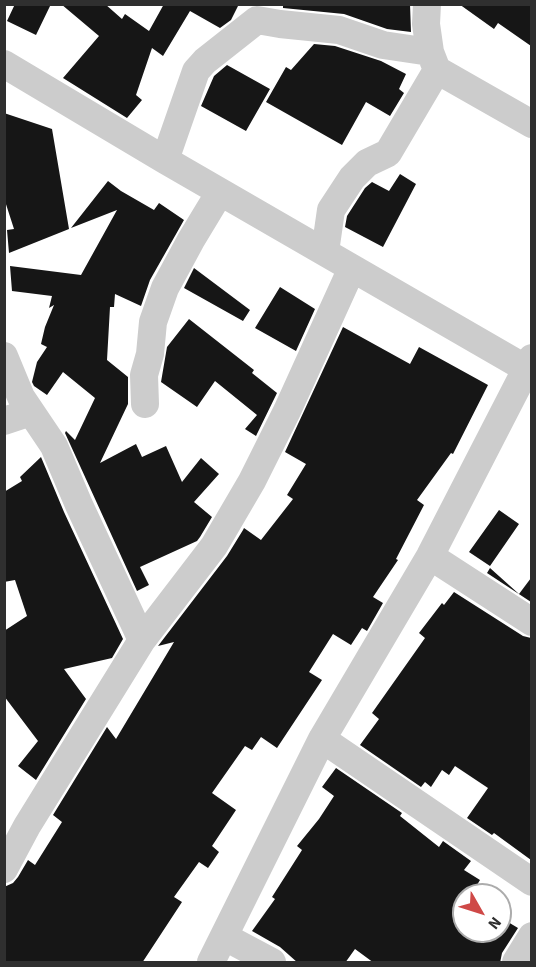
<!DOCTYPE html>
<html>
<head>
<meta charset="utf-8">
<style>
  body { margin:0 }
  #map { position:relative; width:536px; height:967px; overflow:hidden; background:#fff; font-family:"Source Sans 3",sans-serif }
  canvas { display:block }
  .frame { position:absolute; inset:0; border:6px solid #2f2f2f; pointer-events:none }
  .north { position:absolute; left:452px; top:883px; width:60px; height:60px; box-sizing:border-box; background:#fff; border:2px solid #acacac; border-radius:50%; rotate:129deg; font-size:16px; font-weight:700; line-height:24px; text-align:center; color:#2f2f2f }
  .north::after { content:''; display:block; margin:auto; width:21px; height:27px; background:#cf4947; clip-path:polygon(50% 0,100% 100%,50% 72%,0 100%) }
</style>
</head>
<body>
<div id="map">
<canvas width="536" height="967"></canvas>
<div class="frame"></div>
<div class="north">N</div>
</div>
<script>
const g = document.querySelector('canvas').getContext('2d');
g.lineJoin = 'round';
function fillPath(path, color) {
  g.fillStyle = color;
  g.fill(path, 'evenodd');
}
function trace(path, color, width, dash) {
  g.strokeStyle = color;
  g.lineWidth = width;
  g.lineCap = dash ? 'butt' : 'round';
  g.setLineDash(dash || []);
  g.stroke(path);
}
fillPath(new Path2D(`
  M 15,4 L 51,4 L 36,35 L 7,21 Z
  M 61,4 L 105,4 L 122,19 L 125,14 L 149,31 L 164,4 L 239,4 L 231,20 L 220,28 L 190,11 L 163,56 L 152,48 L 136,95 L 142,100 L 127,118 L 63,78 L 99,36 Z
  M 283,4 L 410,4 L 411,32 L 387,29 L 344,14 L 283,8 Z
  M 459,4 L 531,4 L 531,46 L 498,23 L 494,29 Z
  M 314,44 L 335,46 L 381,61 L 406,74 L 399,89 L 404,93 L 390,116 L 366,102 L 342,145 L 266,102 L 286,67 L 291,70 Z
  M 227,65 L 270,89 L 246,131 L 201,106 L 214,76 Z
  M 4,113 L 52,129 L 69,229 L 9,253 L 7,230 L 14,229 L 4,198 Z
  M 400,174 L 416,184 L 383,247 L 345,227 L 347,216 L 365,188 L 372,182 L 389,191 Z
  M 108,181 L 121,191 L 154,210 L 159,203 L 184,220 L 150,280 L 141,306 L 115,294 L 114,307 L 110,307 L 107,360 L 128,377 L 128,404 L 100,463 L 136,444 L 142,457 L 166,446 L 182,482 L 201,458 L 219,474 L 194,502 L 212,517 L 200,537 L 197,541 L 140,567 L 149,585 L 137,591 L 65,433 L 66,431 L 75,440 L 95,398 L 63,372 L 47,395 L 34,386 L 32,382 L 37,362 L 47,347 L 41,344 L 45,327 L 54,305 L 49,308 L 52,296 L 12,291 L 10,266 L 81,275 L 117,210 L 71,228 Z
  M 194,268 L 250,310 L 243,321 L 184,288 Z
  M 280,287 L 315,309 L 296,351 L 255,328 Z
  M 189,319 L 254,370 L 252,373 L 277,393 L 256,436 L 245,429 L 257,415 L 215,381 L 197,407 L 161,382 L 167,347 Z
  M 343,327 L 410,364 L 419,347 L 488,385 L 453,454 L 451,453 L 417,500 L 424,505 L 396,559 L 398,560 L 373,597 L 383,603 L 367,631 L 362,628 L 351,645 L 333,634 L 309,672 L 322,680 L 277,748 L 261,737 L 252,750 L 245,746 L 212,793 L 236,810 L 212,846 L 219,852 L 208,868 L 199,862 L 174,897 L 182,902 L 142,963 L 4,963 L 4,887 L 13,883 L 18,877 L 28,860 L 35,865 L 62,822 L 53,815 L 107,727 L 116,739 L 174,642 L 158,646 L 227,556 L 243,530 L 244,528 L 261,540 L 293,499 L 287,495 L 306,464 L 285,452 Z
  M 41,457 L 64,512 L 123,639 L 112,658 L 64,669 L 86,699 L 36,780 L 18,766 L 38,741 L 4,696 L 4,631 L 27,616 L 15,580 L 4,582 L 4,492 L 22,481 L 20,477 Z
  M 499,510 L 519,524 L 490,566 L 469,552 Z
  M 490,568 L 519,594 L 531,578 L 531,602 L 487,573 Z
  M 454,592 L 523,636 L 531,638 L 531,860 L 494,833 L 492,835 L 467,818 L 488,788 L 455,766 L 449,775 L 442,770 L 431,787 L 425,782 L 421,787 L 360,745 L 379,719 L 372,713 L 425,638 L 419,633 L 442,603 L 444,605 Z
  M 336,768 L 402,813 L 400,816 L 439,847 L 443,841 L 471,861 L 464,870 L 480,880 L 471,895 L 464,895 L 464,931 L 502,931 L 508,922 L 518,928 L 502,953 L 500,963 L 374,963 L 355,949 L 345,963 L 298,963 L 280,947 L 252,931 L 275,899 L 272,897 L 302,850 L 297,846 L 319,819 L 334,796 L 322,787 Z`), '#161616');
trace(new Path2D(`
  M 427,4 L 426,24 L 430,52
  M 4,64 L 165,160 L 532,372
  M 165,160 L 196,71 L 205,61 L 257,20 L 280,24 L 339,30 L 383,45 L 430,52 L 437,70 L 532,124
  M 325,252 L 331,210 L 352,178 L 367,163 L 388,153 L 437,70
  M 4,356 L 21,397 L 54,446 L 79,505 L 142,640
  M 145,404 L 144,375 L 150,354 L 153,322 L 165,288 L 191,240 L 220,192
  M 4,421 L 31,412
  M 430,556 L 532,622
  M 322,739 L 532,882
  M 4,869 L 27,826 L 142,640 L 214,546 L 252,481 L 287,411 L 352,268
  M 225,937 L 272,962
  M 211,962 L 322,739 L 430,556 L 532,358
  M 516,962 L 532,936`), '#ccc', 28);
</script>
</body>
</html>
